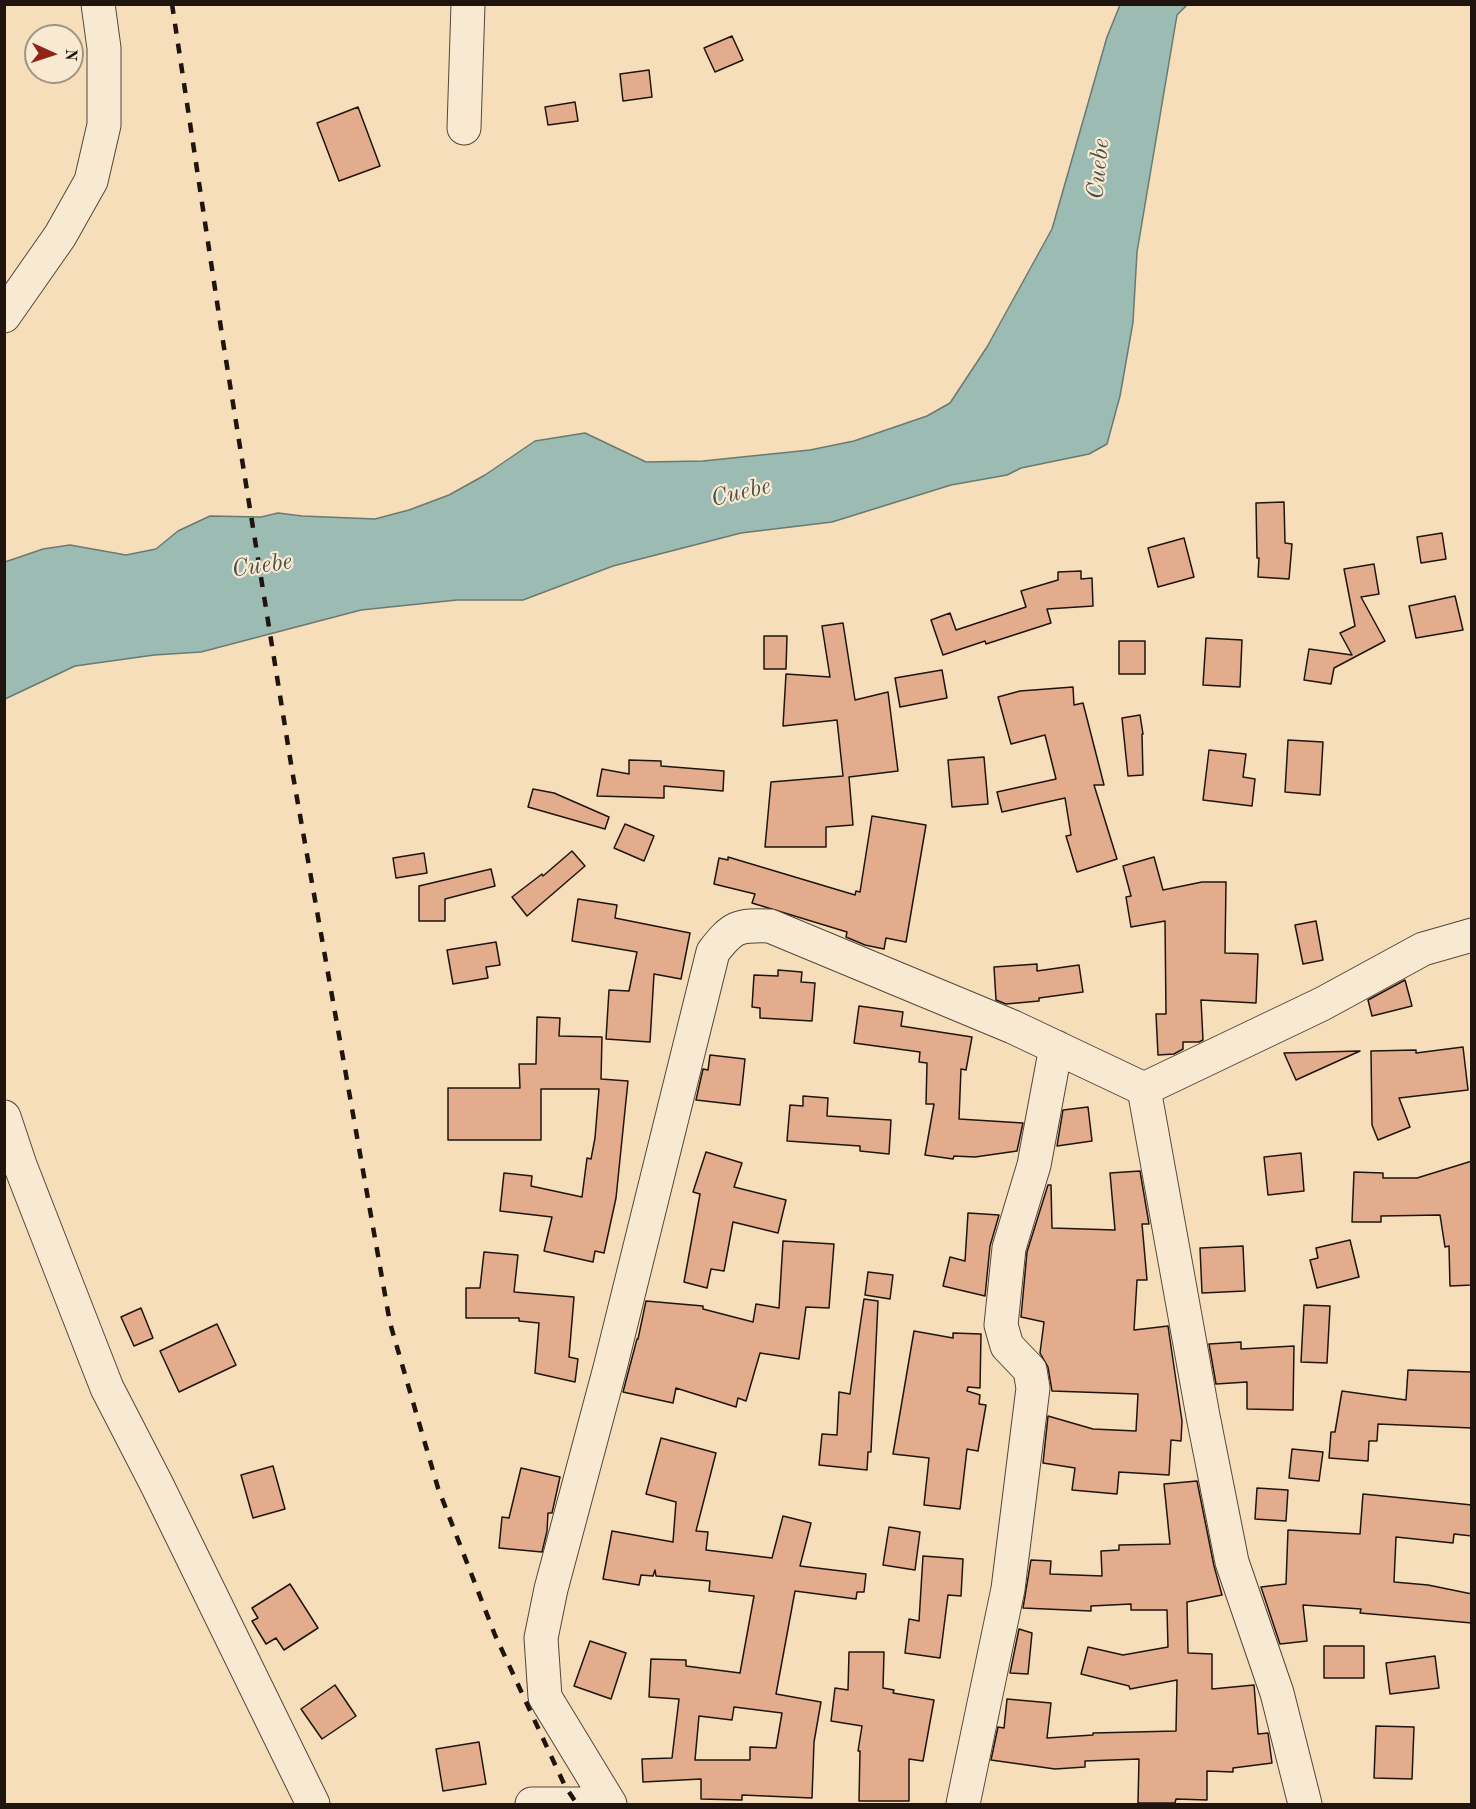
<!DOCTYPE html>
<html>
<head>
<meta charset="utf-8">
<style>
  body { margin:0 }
  #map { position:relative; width:1476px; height:1809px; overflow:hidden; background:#f5deb9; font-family:"Old Standard TT",serif }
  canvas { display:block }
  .frame { position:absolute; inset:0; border:6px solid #1f140e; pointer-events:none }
  .north { position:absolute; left:24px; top:24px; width:60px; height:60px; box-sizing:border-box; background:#f8ead2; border:2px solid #a19484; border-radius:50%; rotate:93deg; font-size:16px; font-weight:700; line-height:24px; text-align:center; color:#1f140e }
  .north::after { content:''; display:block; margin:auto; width:21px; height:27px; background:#8f2418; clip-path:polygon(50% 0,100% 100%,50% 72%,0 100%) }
</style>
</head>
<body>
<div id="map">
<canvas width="1476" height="1809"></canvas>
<div class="frame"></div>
<div class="north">N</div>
</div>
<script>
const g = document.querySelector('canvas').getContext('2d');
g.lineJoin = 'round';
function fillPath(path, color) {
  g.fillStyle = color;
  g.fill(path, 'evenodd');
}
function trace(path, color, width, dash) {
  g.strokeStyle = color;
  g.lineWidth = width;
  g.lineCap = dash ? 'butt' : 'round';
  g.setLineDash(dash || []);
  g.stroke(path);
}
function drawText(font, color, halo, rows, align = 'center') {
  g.font = font + ' "Old Standard TT",serif';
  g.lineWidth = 4.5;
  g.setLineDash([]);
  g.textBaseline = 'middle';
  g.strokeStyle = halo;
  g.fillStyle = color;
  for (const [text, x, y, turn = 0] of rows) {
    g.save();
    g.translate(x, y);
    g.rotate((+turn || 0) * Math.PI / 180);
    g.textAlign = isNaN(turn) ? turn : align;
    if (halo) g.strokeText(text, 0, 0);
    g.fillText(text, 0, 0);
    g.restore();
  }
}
const water = new Path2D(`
  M 1120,5 L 1187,5 L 1177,15 L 1137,252 L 1133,322 L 1120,396 L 1107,444 L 1089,454 L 1021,468 L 1007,475 L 951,485 L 832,522 L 741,533 L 613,566 L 523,600 L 457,600 L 361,610 L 201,652 L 154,655 L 75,666 L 5,699 L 5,562 L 43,549 L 70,545 L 126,555 L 156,549 L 178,531 L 210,516 L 261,517 L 278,513 L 302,516 L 375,519 L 409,510 L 449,495 L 485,475 L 535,441 L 585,433 L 646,462 L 703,461 L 810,450 L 854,441 L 927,416 L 950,403 L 987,347 L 1052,229 L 1107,37 Z`);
fillPath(water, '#9cbcb3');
trace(water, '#6a7971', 1.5);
const building = new Path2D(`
  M 732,36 L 743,60 L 715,72 L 704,48 Z
  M 649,70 L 652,97 L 623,101 L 620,74 Z
  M 575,102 L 578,121 L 548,125 L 545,107 Z
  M 358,107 L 380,166 L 339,181 L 317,123 Z
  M 1284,502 L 1285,543 L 1292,544 L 1289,579 L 1258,577 L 1259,558 L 1257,558 L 1256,503 Z
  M 1442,533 L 1446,559 L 1421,563 L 1417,537 Z
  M 1184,538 L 1194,577 L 1158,587 L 1148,548 Z
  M 1374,564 L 1379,594 L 1361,597 L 1385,641 L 1334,668 L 1331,684 L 1304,680 L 1309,649 L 1352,655 L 1340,633 L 1355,626 L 1344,569 Z
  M 1081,571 L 1081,579 L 1092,578 L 1093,606 L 1047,609 L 1051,623 L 986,644 L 985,641 L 943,655 L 931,620 L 950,613 L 956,630 L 1026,607 L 1021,591 L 1058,580 L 1058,572 Z
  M 1455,596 L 1463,630 L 1416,638 L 1409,606 Z
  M 843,623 L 855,700 L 888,692 L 898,771 L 849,777 L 853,825 L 826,827 L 826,847 L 765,847 L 771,782 L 843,776 L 837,720 L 783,726 L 786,674 L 830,677 L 822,626 Z
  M 764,636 L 787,636 L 786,669 L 764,669 Z
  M 1206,638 L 1242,640 L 1240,687 L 1203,685 Z
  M 1119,641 L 1145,641 L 1145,674 L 1119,674 Z
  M 942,670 L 947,698 L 900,707 L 895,678 Z
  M 1073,687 L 1074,705 L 1083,703 L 1104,785 L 1094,785 L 1117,859 L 1077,872 L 1066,836 L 1071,835 L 1065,798 L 1002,812 L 997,792 L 1056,779 L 1045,735 L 1011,744 L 998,697 L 1020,691 Z
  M 1140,715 L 1143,734 L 1142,734 L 1143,775 L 1128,776 L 1122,718 Z
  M 1288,740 L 1323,742 L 1320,795 L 1285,792 Z
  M 1209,750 L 1246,754 L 1243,777 L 1255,779 L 1252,806 L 1203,800 Z
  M 984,757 L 988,804 L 952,807 L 948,760 Z
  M 629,760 L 661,761 L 661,766 L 724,771 L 723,791 L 664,786 L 664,798 L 597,796 L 602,769 L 629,774 Z
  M 533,789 L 554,793 L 609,817 L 605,829 L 528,807 Z
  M 872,816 L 926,825 L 906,942 L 886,938 L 884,949 L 865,945 L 846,937 L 847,932 L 752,903 L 755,894 L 714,884 L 719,858 L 728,860 L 728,857 L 855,895 L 856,891 L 860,892 Z
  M 625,824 L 654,836 L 644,861 L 614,848 Z
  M 572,851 L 585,866 L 527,916 L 512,897 L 542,874 L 543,876 Z
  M 424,853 L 427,873 L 396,878 L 393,858 Z
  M 1154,857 L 1163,890 L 1202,882 L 1226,882 L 1225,953 L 1258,954 L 1256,1003 L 1201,1000 L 1203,1040 L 1199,1042 L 1183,1042 L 1183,1049 L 1174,1054 L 1158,1055 L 1156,1014 L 1166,1014 L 1165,921 L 1131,927 L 1126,897 L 1131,896 L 1123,866 Z
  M 491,869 L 495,886 L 445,899 L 445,921 L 419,921 L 419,886 Z
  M 578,899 L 617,905 L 615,918 L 690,933 L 681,979 L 654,974 L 650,1042 L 606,1039 L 609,990 L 629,991 L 637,952 L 572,941 Z
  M 1316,921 L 1323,960 L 1303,964 L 1295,925 Z
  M 496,942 L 500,965 L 486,967 L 488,978 L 453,984 L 447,950 Z
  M 1037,964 L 1037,971 L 1079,965 L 1083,992 L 1039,998 L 1039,1001 L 1006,1004 L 996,1000 L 994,967 Z
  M 778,970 L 802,972 L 801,982 L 815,983 L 812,1021 L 760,1018 L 760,1008 L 752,1007 L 754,975 L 778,976 Z
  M 1405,980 L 1412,1006 L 1372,1016 L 1368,1000 Z
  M 859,1006 L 903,1012 L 901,1026 L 972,1037 L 966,1070 L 961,1069 L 959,1119 L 1023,1123 L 1017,1151 L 975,1157 L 954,1156 L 953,1159 L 925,1155 L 934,1104 L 926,1104 L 927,1063 L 919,1062 L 920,1052 L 854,1043 Z
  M 537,1017 L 560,1018 L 559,1036 L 602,1037 L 601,1079 L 628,1081 L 616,1198 L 604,1253 L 595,1251 L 593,1262 L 544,1251 L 552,1217 L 500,1211 L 504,1173 L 532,1176 L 531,1186 L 582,1197 L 587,1158 L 591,1159 L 595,1138 L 599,1089 L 541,1089 L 541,1140 L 448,1140 L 448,1088 L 520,1088 L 519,1064 L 536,1064 Z
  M 1463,1047 L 1468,1090 L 1399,1098 L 1410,1127 L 1378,1140 L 1372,1125 L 1371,1051 L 1416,1050 L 1416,1053 Z
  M 1360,1051 L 1296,1080 L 1284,1053 Z
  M 710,1055 L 745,1059 L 740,1105 L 696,1100 L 703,1069 L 708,1070 Z
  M 803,1096 L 828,1098 L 827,1116 L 891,1120 L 889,1154 L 860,1151 L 860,1146 L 787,1141 L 790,1105 L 803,1106 Z
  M 1088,1107 L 1092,1141 L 1057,1146 L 1063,1110 Z
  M 706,1152 L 742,1163 L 734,1187 L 786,1200 L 778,1233 L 733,1222 L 724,1271 L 711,1269 L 707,1288 L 684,1282 L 700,1194 L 693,1192 Z
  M 1301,1153 L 1304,1191 L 1268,1195 L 1264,1157 Z
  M 1472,1161 L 1472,1285 L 1450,1286 L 1449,1246 L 1445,1247 L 1440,1215 L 1381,1216 L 1381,1222 L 1352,1222 L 1354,1172 L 1383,1173 L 1383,1178 L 1417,1178 Z
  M 1140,1171 L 1149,1224 L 1142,1224 L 1147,1280 L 1137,1280 L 1134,1330 L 1168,1326 L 1182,1421 L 1181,1441 L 1171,1440 L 1169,1475 L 1119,1472 L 1117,1494 L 1072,1490 L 1075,1468 L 1043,1463 L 1048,1416 L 1093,1429 L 1136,1431 L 1138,1394 L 1052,1391 L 1048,1367 L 1040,1353 L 1044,1322 L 1021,1317 L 1027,1252 L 1048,1185 L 1051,1185 L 1052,1228 L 1115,1230 L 1110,1173 Z
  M 968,1213 L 999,1215 L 990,1246 L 985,1296 L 943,1286 L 950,1257 L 965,1261 Z
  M 1350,1240 L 1359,1277 L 1317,1288 L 1310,1260 L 1318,1258 L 1316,1248 Z
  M 783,1241 L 834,1244 L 829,1308 L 806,1307 L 799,1359 L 760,1353 L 746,1401 L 738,1398 L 736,1407 L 676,1388 L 673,1403 L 623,1392 L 637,1339 L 638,1339 L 646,1301 L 703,1306 L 703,1309 L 753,1322 L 756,1304 L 779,1308 Z
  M 1243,1246 L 1245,1291 L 1202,1293 L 1200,1248 Z
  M 484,1252 L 518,1255 L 514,1292 L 574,1297 L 569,1357 L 578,1359 L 575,1382 L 535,1373 L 539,1323 L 519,1321 L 519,1318 L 466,1318 L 466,1288 L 480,1288 Z
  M 868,1272 L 893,1275 L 890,1299 L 865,1295 Z
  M 864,1299 L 878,1301 L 871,1452 L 868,1452 L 867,1470 L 819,1465 L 822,1434 L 837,1435 L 839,1392 L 850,1394 Z
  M 1304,1305 L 1330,1306 L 1327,1363 L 1301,1362 Z
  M 141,1308 L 153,1338 L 134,1346 L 121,1317 Z
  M 217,1324 L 236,1365 L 179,1392 L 160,1351 Z
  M 914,1331 L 953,1338 L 953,1333 L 981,1334 L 980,1388 L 968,1387 L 967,1391 L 980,1395 L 979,1404 L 986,1405 L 978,1451 L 967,1449 L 960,1509 L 924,1505 L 929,1458 L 893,1454 Z
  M 1241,1342 L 1241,1349 L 1294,1346 L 1293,1410 L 1247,1409 L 1247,1382 L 1216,1384 L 1209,1344 Z
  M 1408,1370 L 1472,1372 L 1472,1428 L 1378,1424 L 1377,1441 L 1369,1441 L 1368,1461 L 1329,1458 L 1331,1432 L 1335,1432 L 1342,1391 L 1406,1400 Z
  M 661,1438 L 716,1453 L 696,1531 L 708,1532 L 706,1550 L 772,1558 L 783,1516 L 811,1523 L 800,1566 L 866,1574 L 864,1592 L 857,1592 L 856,1599 L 795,1591 L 776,1694 L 821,1702 L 814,1742 L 812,1798 L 742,1795 L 742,1800 L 701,1799 L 701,1779 L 643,1782 L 642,1759 L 672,1758 L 679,1699 L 649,1697 L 651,1659 L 686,1660 L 686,1666 L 740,1673 L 754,1596 L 709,1591 L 710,1581 L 656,1576 L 655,1570 L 653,1576 L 641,1575 L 639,1585 L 603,1579 L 612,1531 L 673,1542 L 676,1502 L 646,1494 ZM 734,1707 L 782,1713 L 776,1748 L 750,1747 L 750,1760 L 695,1760 L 699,1716 L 732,1720 Z
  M 1292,1449 L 1323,1452 L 1319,1481 L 1289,1478 Z
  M 273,1466 L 285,1509 L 253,1518 L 241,1475 Z
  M 521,1468 L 560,1477 L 552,1513 L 548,1513 L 547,1531 L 542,1552 L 499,1548 L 502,1517 L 509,1518 Z
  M 1197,1481 L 1214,1566 L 1222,1595 L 1187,1602 L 1188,1653 L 1212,1654 L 1212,1689 L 1254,1685 L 1258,1734 L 1268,1733 L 1272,1763 L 1233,1768 L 1233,1772 L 1207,1771 L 1207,1800 L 1176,1799 L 1175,1803 L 1138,1803 L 1139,1759 L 1085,1761 L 1085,1767 L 1055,1769 L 991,1760 L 998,1727 L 1004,1728 L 1007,1699 L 1051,1703 L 1047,1738 L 1093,1735 L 1093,1733 L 1176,1731 L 1177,1680 L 1130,1689 L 1129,1686 L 1081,1674 L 1088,1647 L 1123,1655 L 1168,1647 L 1167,1610 L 1131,1610 L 1131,1604 L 1091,1606 L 1091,1611 L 1023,1608 L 1031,1560 L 1051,1561 L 1050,1574 L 1102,1576 L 1101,1551 L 1119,1550 L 1119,1545 L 1170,1544 L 1164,1484 Z
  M 1257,1488 L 1288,1490 L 1286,1521 L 1255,1519 Z
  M 1363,1494 L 1472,1505 L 1472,1536 L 1454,1534 L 1453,1543 L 1396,1537 L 1394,1582 L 1428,1585 L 1472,1594 L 1472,1623 L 1360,1613 L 1361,1609 L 1303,1605 L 1307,1641 L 1280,1644 L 1261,1587 L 1286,1584 L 1288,1530 L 1360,1534 Z
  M 889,1527 L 920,1532 L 915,1570 L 883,1565 Z
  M 923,1556 L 963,1559 L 961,1596 L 948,1595 L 940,1658 L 905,1653 L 909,1619 L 919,1621 Z
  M 290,1584 L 318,1628 L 284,1650 L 276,1638 L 266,1644 L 252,1621 L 258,1618 L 252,1608 Z
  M 1019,1629 L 1032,1633 L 1028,1674 L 1010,1673 Z
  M 590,1641 L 626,1653 L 611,1699 L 574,1686 Z
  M 1324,1646 L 1364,1646 L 1364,1678 L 1324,1678 Z
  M 849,1652 L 884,1652 L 883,1688 L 894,1690 L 893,1693 L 934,1700 L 923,1761 L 909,1759 L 909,1801 L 859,1801 L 860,1751 L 858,1751 L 862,1726 L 831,1721 L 835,1688 L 848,1690 Z
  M 1435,1656 L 1439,1688 L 1390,1694 L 1386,1663 Z
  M 335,1685 L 356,1716 L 322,1739 L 301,1709 Z
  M 1376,1726 L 1414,1727 L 1412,1779 L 1374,1778 Z
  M 479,1742 L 486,1784 L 443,1791 L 436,1749 Z`);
fillPath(building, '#e3ad8d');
trace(building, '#1f140e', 1.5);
const minor = new Path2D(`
  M 464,128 L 468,4
  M 4,316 L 60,236 L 91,181 L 104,125 L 104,48 L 98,4
  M 1144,1089 L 1322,1004 L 1423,949 L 1472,935
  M 4,1117 L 20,1165 L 107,1388 L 157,1485 L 313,1804
  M 532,1804 L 600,1804
  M 610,1804 L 545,1697 L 541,1638 L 551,1589 L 610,1368 L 713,952 C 733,926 738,925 770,926 L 1013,1027 L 1144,1089 L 1203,1416 L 1232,1562 L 1277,1693 L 1305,1804
  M 963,1804 L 1008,1589 L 1033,1388 L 1030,1370 L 1007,1346 L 1001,1325 L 1009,1248 L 1034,1165 L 1056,1047`);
trace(minor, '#544639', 35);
trace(minor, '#f8ead2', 33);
trace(new Path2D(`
  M 172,4 L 222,335 L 292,770 L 390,1323 L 438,1488 L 495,1635 L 565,1786 L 577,1804`), '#1f140e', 4.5, [10, 10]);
drawText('italic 24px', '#4b4f48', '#f8ead2', [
  ["Cuebe",1099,169,-84],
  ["Cuebe",741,493,-13],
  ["Cuebe",262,566,-8]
]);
</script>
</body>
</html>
